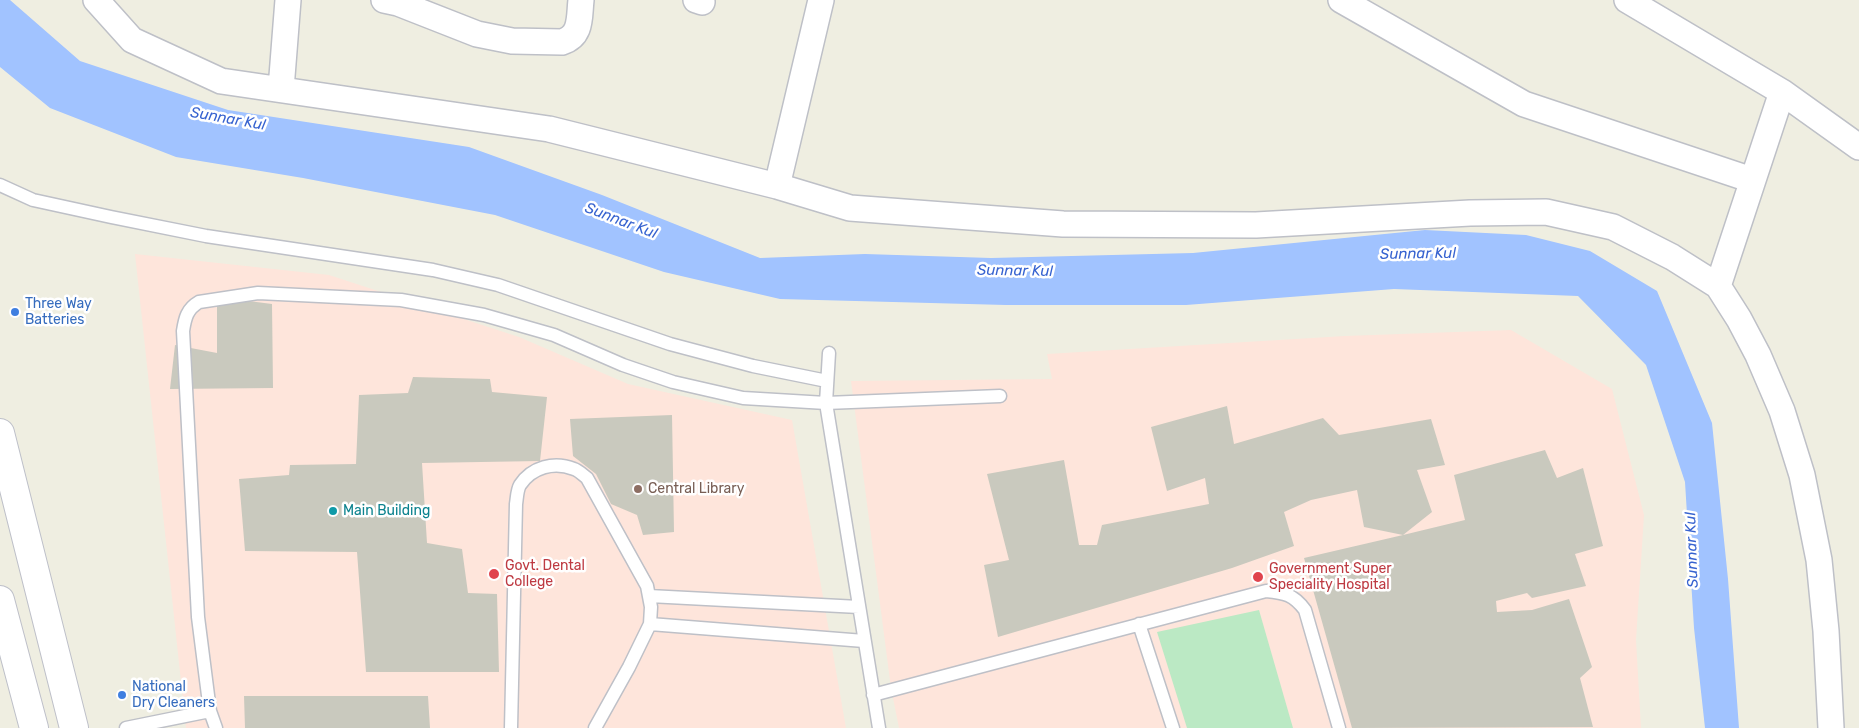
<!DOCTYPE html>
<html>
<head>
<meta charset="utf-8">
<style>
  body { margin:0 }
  canvas { display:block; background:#efeee1 }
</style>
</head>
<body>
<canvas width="1859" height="728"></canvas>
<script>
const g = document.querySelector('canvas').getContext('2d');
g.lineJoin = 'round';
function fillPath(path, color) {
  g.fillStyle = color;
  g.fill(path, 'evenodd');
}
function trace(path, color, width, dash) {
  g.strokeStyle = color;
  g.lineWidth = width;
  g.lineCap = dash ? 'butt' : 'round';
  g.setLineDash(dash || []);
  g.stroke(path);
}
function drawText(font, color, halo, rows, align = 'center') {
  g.font = font + ' Rubik,sans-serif';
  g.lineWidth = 5;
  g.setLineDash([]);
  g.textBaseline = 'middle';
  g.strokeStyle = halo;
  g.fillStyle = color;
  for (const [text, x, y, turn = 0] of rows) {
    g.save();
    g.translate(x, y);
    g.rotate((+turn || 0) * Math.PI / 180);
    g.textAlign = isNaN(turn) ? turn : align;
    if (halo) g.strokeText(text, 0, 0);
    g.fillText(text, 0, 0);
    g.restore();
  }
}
fillPath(new Path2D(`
  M 135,254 L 329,275 L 519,337 L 628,384 L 792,420 L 846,728 L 186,728 Z
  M 1511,330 L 1612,389 L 1644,515 L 1636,640 L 1641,728 L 899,728 L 891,688 L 851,381 L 1052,379 L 1047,354 L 1345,336 Z`), '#fee5db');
fillPath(new Path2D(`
  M 1259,610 L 1293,728 L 1187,728 L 1157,632 Z`), '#bbe9c4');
fillPath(new Path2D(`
  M 0,0 L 10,0 L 80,61 L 228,110 L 469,147 L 602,195 L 760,258 L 865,254 L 991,258 L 1193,253 L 1425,230 L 1526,235 L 1590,251 L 1657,291 L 1712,423 L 1728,579 L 1739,728 L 1705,728 L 1694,628 L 1685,482 L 1646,365 L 1578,296 L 1394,289 L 1186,305 L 1006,305 L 780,299 L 664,272 L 495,215 L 303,178 L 176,157 L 50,108 L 0,67 Z`), '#a1c3ff');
fillPath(new Path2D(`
  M 217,297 L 272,304 L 273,388 L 170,389 L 175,345 L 217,353 Z
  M 413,377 L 490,379 L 492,392 L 547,397 L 540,461 L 422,463 L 427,543 L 462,549 L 468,593 L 497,594 L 499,672 L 366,672 L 357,552 L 245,551 L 239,479 L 289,475 L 290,465 L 356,464 L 359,395 L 408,393 Z
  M 1227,406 L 1234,444 L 1323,418 L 1339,435 L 1431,419 L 1445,465 L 1417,470 L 1432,512 L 1403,535 L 1465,520 L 1454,475 L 1545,450 L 1557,478 L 1583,468 L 1603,546 L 1575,554 L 1586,586 L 1532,598 L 1527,593 L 1496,601 L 1497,612 L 1532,610 L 1569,599 L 1592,667 L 1580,678 L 1593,727 L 1352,728 L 1304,558 L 1403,535 L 1364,527 L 1357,490 L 1311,500 L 1284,512 L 1294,546 L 1232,568 L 998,637 L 984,565 L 1009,560 L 987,474 L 1064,460 L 1079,545 L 1097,545 L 1102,525 L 1209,504 L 1205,478 L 1167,491 L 1151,427 Z
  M 672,415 L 674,532 L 643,535 L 637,515 L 611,504 L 596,474 L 573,456 L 570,419 Z
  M 244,696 L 428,696 L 430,728 L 245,728 Z`), '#c9c9be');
const service = new Path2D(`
  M 0,185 L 33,200 L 111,217 L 206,236 L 433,270 L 498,285 L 670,344 L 753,366 L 827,381
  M 829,353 L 826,403 L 879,728
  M 649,596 L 859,607
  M 650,624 L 864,641
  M 1139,624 L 1173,728
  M 873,695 L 1266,591 C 1285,593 1293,594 1305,610 L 1339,728
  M 210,711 L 198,617 L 183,331 C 185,318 187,309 199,302 L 258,293 L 401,300 L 484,315 L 554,335 L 623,365 L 673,382 L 743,398 L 826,403 L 1000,396
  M 126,728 L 210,711 L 216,728
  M 511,728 L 516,504 C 517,498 517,490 520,485 C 532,467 554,461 574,469 C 578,470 583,475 587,478 L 647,586 L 651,607 L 650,624 L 629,667 L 595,728`);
const minor = new Path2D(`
  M 96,0 L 132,40 L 221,81 L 549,129 L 777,186 L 850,208 L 1063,224 L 1256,225 L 1470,213 L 1546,212 L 1613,227 L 1672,257 L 1718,286 L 1739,319 L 1758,355 L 1782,411 L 1802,475 L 1819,560 L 1826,631 L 1831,728
  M 384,0 L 398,3 L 477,34 L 512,41 L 562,42 C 582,36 579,17 581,0
  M 696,0 L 702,2
  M 1341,0 L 1524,104 L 1752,180
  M 1627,0 L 1782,92 L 1859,147
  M 281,89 L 288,0
  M 777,186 L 821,0
  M 1718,286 L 1782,92`);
const secondary = new Path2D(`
  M 0,433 L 74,728
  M 0,600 L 34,728`);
trace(service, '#bec0c7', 15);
trace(minor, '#bec0c7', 28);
trace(secondary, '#bec0c9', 30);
trace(service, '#fff', 12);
trace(minor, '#fff', 25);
trace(secondary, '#fff', 28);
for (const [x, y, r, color] of [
  [15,312,5,"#3f7fe0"],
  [638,489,5,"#8d6e63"],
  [333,511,5,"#0f9aa8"],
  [494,574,6,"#e0444e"],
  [1258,577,6,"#e0444e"],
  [122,695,5,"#3f7fe0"]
]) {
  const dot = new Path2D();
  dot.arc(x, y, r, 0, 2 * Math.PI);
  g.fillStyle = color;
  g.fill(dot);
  trace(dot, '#fff', 2);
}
drawText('14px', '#366cbe', '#fff', [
  ["Three Way",25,304],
  ["Batteries",25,320],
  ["National",132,687],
  ["Dry Cleaners",132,703]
], 'left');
drawText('14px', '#785e54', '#fff', [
  ["Central Library",648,489]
], 'left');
drawText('14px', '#0d838f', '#fff', [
  ["Main Building",343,511]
], 'left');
drawText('14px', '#be3a42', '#fff', [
  ["Govt. Dental",505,566],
  ["College",505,582],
  ["Government Super",1269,569],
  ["Speciality Hospital",1269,585]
], 'left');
drawText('italic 15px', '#3763d0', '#fff', [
  ["Sunnar Kul",228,119,10],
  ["Sunnar Kul",621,221,21],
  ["Sunnar Kul",1418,254,-1],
  ["Sunnar Kul",1015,271,1],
  ["Sunnar Kul",1692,550,-92]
]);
</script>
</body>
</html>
